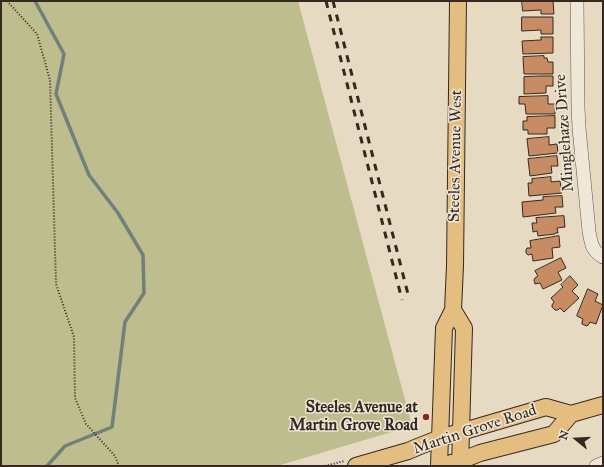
<!DOCTYPE html>
<html>
<head>
<meta charset="utf-8">
<style>
  body { margin:0 }
  #map { position:relative; width:604px; height:467px; overflow:hidden; background:#e7dac2; font-family:"IM FELL Great Primer",serif }
  canvas { display:block }
  .frame { position:absolute; inset:0; border:2px solid #362820; pointer-events:none }
  .north { position:absolute; left:556px; top:419px; width:40px; height:40px; -webkit-text-stroke:3px #efe7d7; paint-order:stroke; rotate:288deg; font-size:11px; font-weight:700; line-height:16px; text-align:center; color:#362820 }
  .north::after { content:''; display:block; margin:auto; width:14px; height:18px; background:#362820; clip-path:polygon(50% 0,100% 100%,50% 72%,0 100%) }
</style>
</head>
<body>
<div id="map">
<canvas width="604" height="467"></canvas>
<div class="frame"></div>
<div class="north">N</div>
</div>
<script>
const g = document.querySelector('canvas').getContext('2d');
g.lineJoin = 'round';
function fillPath(path, color) {
  g.fillStyle = color;
  g.fill(path, 'evenodd');
}
function trace(path, color, width, dash) {
  g.strokeStyle = color;
  g.lineWidth = width;
  g.lineCap = dash ? 'butt' : 'round';
  g.setLineDash(dash || []);
  g.stroke(path);
}
function drawText(font, color, halo, rows, align = 'center') {
  g.font = font + ' "IM FELL Great Primer",serif';
  g.lineWidth = 3;
  g.setLineDash([]);
  g.textBaseline = 'middle';
  g.strokeStyle = halo;
  g.fillStyle = color;
  for (const [text, x, y, turn = 0] of rows) {
    g.save();
    g.translate(x, y);
    g.rotate((+turn || 0) * Math.PI / 180);
    g.textAlign = isNaN(turn) ? turn : align;
    if (halo) g.strokeText(text, 0, 0);
    g.fillText(text, 0, 0);
    g.restore();
  }
}
fillPath(new Path2D(`
  M 1,1 L 298,1 L 412,426 L 277,466 L 1,466 Z`), '#bebd8e');
trace(new Path2D(`
  M 35,1 L 64,54 L 56,94 L 89,175 L 118,213 L 143,255 L 144,293 L 125,322 L 112,427 L 65,446 L 47,466`), '#70807a', 3.5);
const building = new Path2D(`
  M 522,1 L 553,1 L 554,14 L 541,14 L 541,10 L 523,11 Z
  M 522,17 L 553,17 L 553,34 L 541,34 L 541,30 L 522,31 Z
  M 541,37 L 553,37 L 553,53 L 523,54 L 522,41 L 541,40 Z
  M 544,56 L 544,58 L 547,58 L 548,62 L 553,62 L 553,74 L 524,74 L 523,57 Z
  M 541,76 L 553,76 L 553,86 L 546,86 L 546,93 L 524,94 L 524,77 Z
  M 548,96 L 548,104 L 555,104 L 555,114 L 526,114 L 525,104 L 519,104 L 519,97 Z
  M 555,116 L 555,128 L 547,128 L 547,134 L 528,134 L 528,130 L 523,130 L 523,121 L 527,121 L 527,117 Z
  M 549,137 L 549,145 L 557,144 L 558,153 L 529,156 L 527,139 Z
  M 557,156 L 558,166 L 551,166 L 552,173 L 530,176 L 528,159 Z
  M 551,177 L 551,182 L 560,181 L 562,193 L 529,196 L 528,183 L 532,183 L 532,179 Z
  M 562,196 L 563,207 L 555,207 L 556,213 L 523,217 L 522,202 L 543,200 L 543,197 Z
  M 564,216 L 565,227 L 557,228 L 558,233 L 555,233 L 555,234 L 538,236 L 537,231 L 533,232 L 532,223 L 537,223 L 536,218 Z
  M 559,236 L 560,247 L 552,248 L 553,258 L 533,261 L 532,254 L 528,255 L 526,253 L 526,250 L 527,248 L 531,248 L 530,241 Z
  M 561,258 L 566,268 L 558,272 L 562,280 L 543,289 L 540,283 L 535,284 L 534,280 L 535,278 L 538,276 L 535,271 Z
  M 570,276 L 578,285 L 572,291 L 579,298 L 564,312 L 560,308 L 558,310 L 555,310 L 552,307 L 552,305 L 554,302 L 551,298 L 563,287 L 561,285 Z
  M 588,289 L 598,294 L 595,301 L 603,305 L 596,324 L 590,322 L 589,324 L 587,326 L 582,324 L 582,322 L 583,319 L 577,316 Z`);
fillPath(building, '#c78c64');
trace(building, '#362820', 1);
const minor = new Path2D(`
  M 577,1 L 578,107 L 579,128 L 589,231 C 591,243 592,251 603,257
  M 596,466 L 603,463`);
const major = new Path2D(`
  M 453,310 L 464,328 L 460,466
  M 451,463 L 460,461 L 480,453 L 554,434 L 571,414
  M 356,466 L 408,451 L 420,446 L 440,438 L 546,407 L 571,414 L 603,405
  M 439,466 L 444,328 L 453,310 L 455,266 L 458,1`);
trace(minor, '#625448', 14);
trace(major, '#362820', 18);
trace(new Path2D(`
  M 7,1 L 37,34 L 50,80 L 56,284 L 74,337 L 75,398 L 86,424 L 115,456 L 119,466
  M 325,466 L 344,461`), '#362820', 2, [1, 2]);
trace(minor, '#efe7d7', 13);
trace(major, '#e4bd81', 16);
trace(new Path2D(`
  M 326,1 L 402,300
  M 333,1 L 409,298`), '#362820', 3, [7, 7]);
for (const [x, y, r, color] of [
  [426,417,4,"#8f2418"]
]) {
  const dot = new Path2D();
  dot.arc(x, y, r, 0, 2 * Math.PI);
  g.fillStyle = color;
  g.fill(dot);
  trace(dot, '#efe7d7', 1.5);
}
drawText('16px', '#362820', '#efe7d7', [
  ["Minglehaze Drive",565,133,-94],
  ["Steeles Avenue West",456,156,-89],
  ["Martin Grove Road",475,430,-18]
]);
drawText('bold 16px', '#362820', '#efe7d7', [
  ["Steeles Avenue at",418,408],
  ["Martin Grove Road",418,426]
], 'right');
</script>
</body>
</html>
